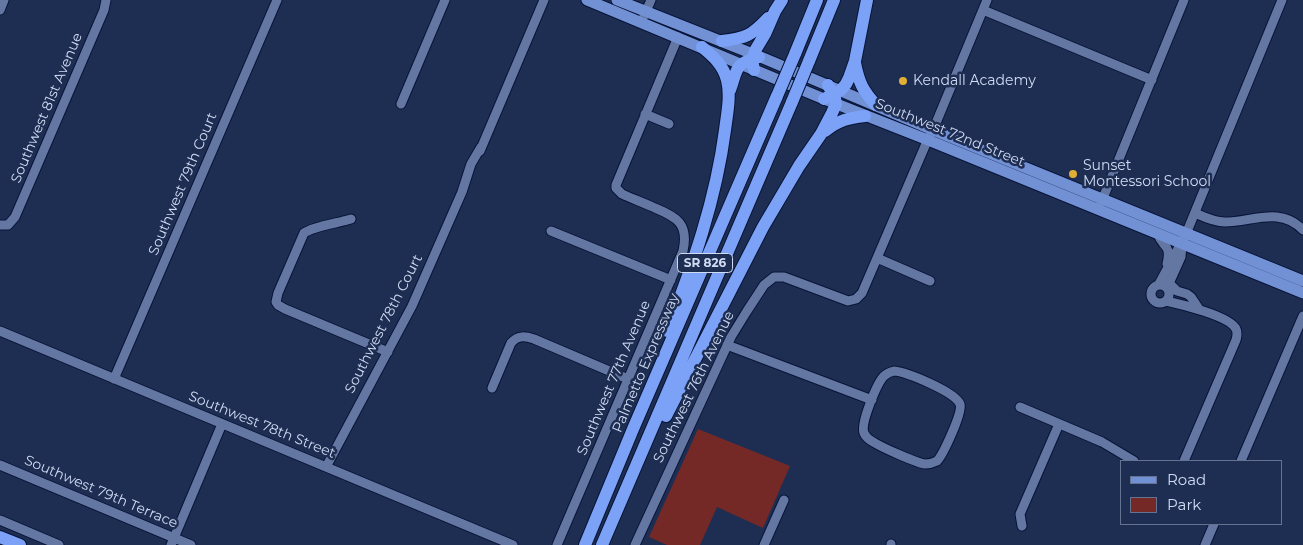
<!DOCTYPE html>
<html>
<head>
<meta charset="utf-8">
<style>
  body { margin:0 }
  #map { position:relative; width:1303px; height:545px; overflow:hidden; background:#1e2e53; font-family:Montserrat,sans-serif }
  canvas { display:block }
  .legend { position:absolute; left:1120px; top:460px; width:162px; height:65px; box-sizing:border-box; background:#1e2e53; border:1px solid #657393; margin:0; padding:6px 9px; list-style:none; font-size:15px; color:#d0dbf3 }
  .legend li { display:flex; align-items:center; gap:10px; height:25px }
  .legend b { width:25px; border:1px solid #657393 }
</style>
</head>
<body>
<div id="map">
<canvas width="1303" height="545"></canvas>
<ul class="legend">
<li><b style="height:6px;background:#7291d5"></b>Road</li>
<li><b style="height:14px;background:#742927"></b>Park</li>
</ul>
</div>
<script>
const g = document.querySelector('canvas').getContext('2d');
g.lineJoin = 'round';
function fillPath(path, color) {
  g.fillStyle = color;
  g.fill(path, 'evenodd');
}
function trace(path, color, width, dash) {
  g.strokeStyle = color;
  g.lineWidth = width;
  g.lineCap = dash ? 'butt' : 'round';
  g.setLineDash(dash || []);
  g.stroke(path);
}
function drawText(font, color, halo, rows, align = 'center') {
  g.font = font + ' Montserrat,sans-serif';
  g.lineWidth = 5;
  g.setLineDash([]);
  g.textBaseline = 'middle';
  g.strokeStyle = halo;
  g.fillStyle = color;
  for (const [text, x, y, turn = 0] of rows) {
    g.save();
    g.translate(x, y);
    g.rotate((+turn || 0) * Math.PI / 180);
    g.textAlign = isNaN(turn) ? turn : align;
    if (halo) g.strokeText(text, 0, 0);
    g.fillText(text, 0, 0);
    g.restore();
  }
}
fillPath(new Path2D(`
  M 698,429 L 790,466 L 763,528 L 717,507 L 700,545 L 667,545 L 649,537 Z`), '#742927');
const minor = new Path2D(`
  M 0,10 L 4,0
  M 983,10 L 1152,80
  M 644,16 L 651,0
  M 401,104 L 445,0
  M 645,114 L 669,124
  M 480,151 L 544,0
  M 1101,203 L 1184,0
  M 1195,213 C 1204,217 1214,222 1225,222 C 1252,222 1280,206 1303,230
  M 351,219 C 339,223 314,226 304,233 L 278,293 L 276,302 L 278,305 L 285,309 L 388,352
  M 0,225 L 8,225 L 15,217 L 104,10 L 106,0
  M 551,231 L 671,280
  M 1158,234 C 1162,248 1172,243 1167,264
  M 877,258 L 930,281
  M 1169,283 L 1177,291 L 1187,294 L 1191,297 L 1199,309
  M 1159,284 L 1186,234 L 1282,0
  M1151 294a9 9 0 1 1 18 0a9 9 0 1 1-18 0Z
  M 1167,288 L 1181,257 L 1182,244
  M 1166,301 C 1180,304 1230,316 1236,329 C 1238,333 1237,336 1236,340 L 1184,461
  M 0,331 C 171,403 342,473 513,545
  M 727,345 L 872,400
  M 894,371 C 907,372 955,392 960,404 C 963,412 943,455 937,461 C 933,463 929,464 925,464 C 917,463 883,448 875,443 C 871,441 866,438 864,433 C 860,424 877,383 884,376 C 887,373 890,372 894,371 Z
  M 114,379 L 277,0
  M 492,388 L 511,343 C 518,335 525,336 534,339 L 628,379
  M 1020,407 L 1102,442 L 1134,461
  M 1241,461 L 1303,316
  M 0,465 L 191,545
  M 326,467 L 412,306 L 462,192 L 471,164 L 481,147
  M 0,520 L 59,545
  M 1022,526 L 1020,514 L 1059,424
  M 171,545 L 222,424
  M 557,545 L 683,251 C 689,224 677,217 655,208 C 644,203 633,199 622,194 L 616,188 L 616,185 L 678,37
  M 635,545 L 731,337 L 747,311 L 764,285 L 774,277 L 784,277 L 848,301 L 856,299 L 862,293 L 925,146 L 936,123 L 987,0
  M 764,545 L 784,500
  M 891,545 L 891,544
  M 1205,545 L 1214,524`);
const major = new Path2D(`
  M 587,0 L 824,99 L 928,140 L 1303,293
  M 617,0 L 763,58 L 933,130 L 1303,281`);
const highway = new Path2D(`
  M 722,41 C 746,38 751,36 768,18
  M 795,54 L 817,0
  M 809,61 L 834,0
  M 855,63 C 859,83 863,91 876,105
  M 754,70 L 752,59 L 756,49 L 765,34 L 775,11 L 782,0
  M 730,90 C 738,69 733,64 759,57
  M 824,99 L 841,90 L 846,84 L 849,78 L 855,61 L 867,0
  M 825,131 C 839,120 848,118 865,116
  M 667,331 C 693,266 716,199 725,130 C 727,114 731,96 727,80 C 723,65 714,57 702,47
  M 666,416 L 763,227 L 799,166 L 821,134 L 832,113 L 836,104 L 835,98 L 828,85
  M 0,537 L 20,545
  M 585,545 L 633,429 L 777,96
  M 602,545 L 792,102`);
trace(minor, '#081437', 11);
trace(major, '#081437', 13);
trace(highway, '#081437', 14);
trace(minor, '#6477a2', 9);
trace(major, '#7291d5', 11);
trace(highway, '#7ca2f7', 12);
const highwayBridge = new Path2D(`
  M 777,96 L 795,54
  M 792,102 L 809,61`);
trace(highwayBridge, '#081437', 14, []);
trace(highwayBridge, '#7ca2f7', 12);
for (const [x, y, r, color] of [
  [903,81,5,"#e1af34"],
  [1073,174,5,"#e1af34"]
]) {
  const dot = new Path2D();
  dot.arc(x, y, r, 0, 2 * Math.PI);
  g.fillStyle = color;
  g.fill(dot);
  trace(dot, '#1e2e53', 2);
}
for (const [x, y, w] of [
  [705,263,55]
]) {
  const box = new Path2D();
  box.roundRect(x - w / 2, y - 9.5, w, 19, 4);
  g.fillStyle = '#1e2e53';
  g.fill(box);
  trace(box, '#d0dbf3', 1);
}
drawText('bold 12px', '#d0dbf3', null, [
  ["SR 826",705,263]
]);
drawText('14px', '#d0dbf3', '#1e2e53', [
  ["Kendall Academy",913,81],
  ["Sunset",1083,166],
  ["Montessori School",1083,182]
], 'left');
drawText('14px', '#d0dbf3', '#1e2e53', [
  ["Southwest 81st Avenue",47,108,-67],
  ["Southwest 72nd Street",950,133,22],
  ["Southwest 79th Court",183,184,-67],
  ["Southwest 78th Court",384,324,-63],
  ["Palmetto Expressway",646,363,-67],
  ["Southwest 77th Avenue",614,378,-67],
  ["Southwest 76th Avenue",694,387,-64],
  ["Southwest 78th Street",262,425,22],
  ["Southwest 79th Terrace",101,492,23]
]);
</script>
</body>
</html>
